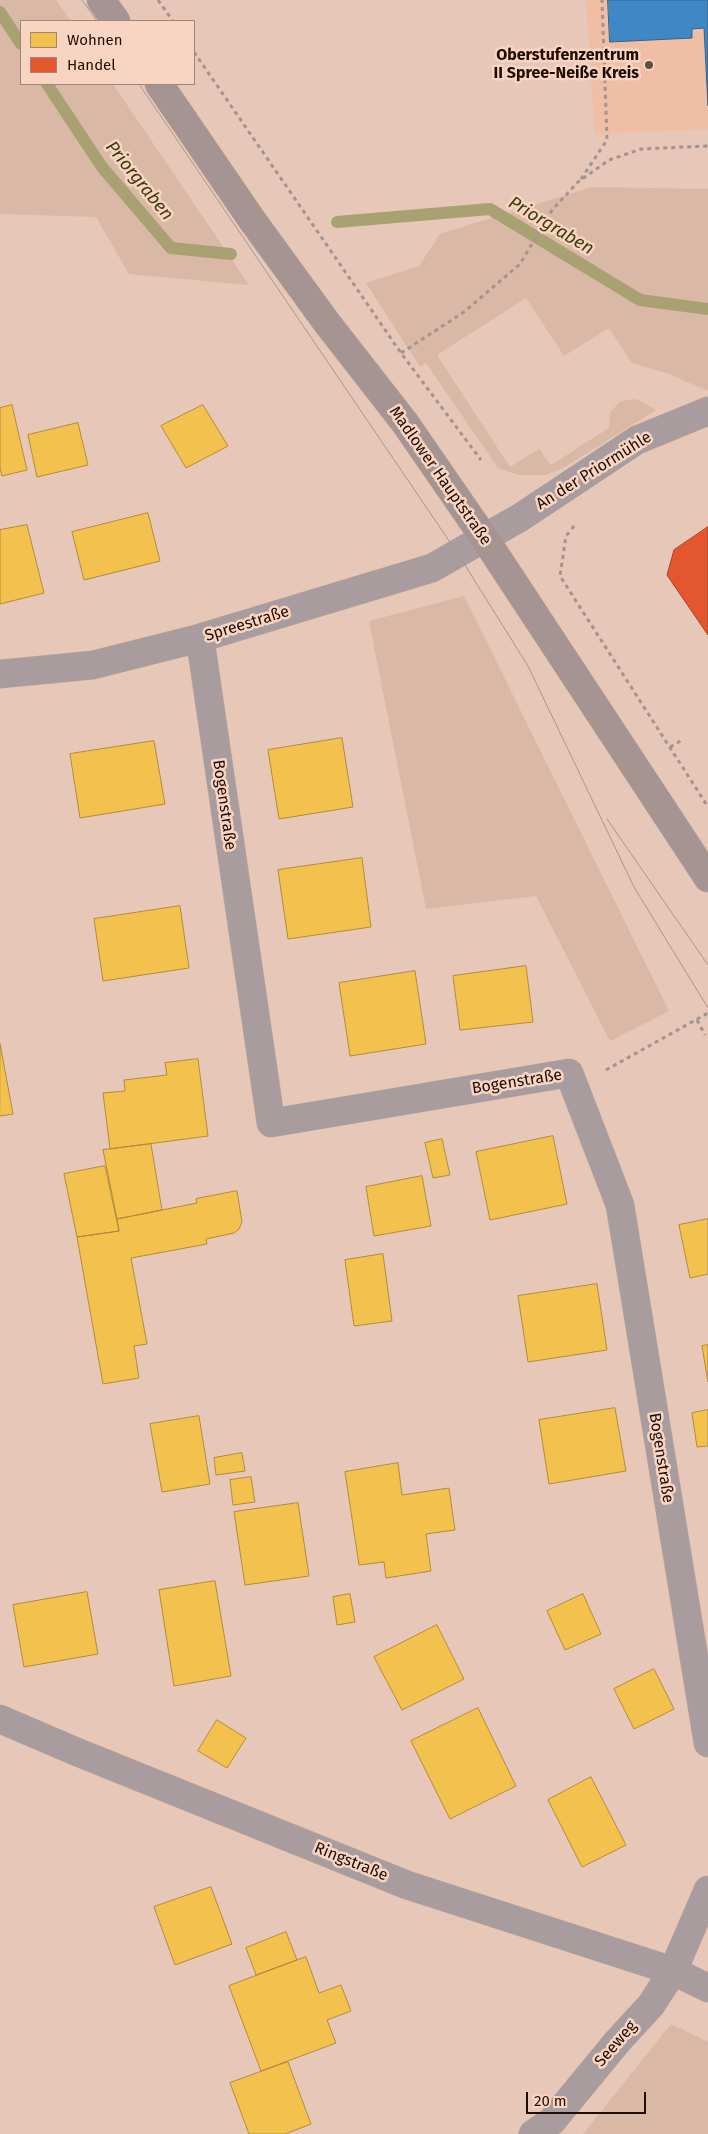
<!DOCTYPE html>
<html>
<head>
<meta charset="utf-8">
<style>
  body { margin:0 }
  #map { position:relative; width:708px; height:2134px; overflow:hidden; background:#e7c7b7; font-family:"Fira Sans",sans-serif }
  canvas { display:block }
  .legend { position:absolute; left:20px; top:20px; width:175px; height:65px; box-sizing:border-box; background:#f8d5c2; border:1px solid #a28576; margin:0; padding:6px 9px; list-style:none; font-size:15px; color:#200c03 }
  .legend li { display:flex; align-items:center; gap:10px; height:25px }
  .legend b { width:25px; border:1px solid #a28576 }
  .scale { position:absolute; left:526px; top:2092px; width:120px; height:22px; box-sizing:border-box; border:2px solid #200c03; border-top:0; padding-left:6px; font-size:15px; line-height:18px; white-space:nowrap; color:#200c03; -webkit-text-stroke:4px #f8d5c2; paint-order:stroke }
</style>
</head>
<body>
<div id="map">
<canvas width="708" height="2134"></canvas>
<ul class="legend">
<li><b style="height:14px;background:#f2c14e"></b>Wohnen</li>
<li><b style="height:14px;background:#e4572e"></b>Handel</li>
</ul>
<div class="scale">20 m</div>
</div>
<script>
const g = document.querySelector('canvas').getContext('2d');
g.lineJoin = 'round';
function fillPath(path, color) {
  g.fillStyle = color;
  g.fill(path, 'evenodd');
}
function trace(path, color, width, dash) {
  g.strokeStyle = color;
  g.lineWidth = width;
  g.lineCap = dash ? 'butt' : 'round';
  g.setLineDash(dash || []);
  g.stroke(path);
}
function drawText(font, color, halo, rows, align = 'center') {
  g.font = font + ' "Fira Sans",sans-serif';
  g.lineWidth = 5;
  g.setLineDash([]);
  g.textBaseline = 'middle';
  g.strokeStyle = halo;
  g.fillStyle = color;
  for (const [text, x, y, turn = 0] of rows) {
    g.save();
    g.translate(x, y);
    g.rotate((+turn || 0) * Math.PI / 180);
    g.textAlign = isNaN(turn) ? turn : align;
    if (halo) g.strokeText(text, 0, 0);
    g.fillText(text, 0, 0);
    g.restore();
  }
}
fillPath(new Path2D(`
  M 586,0 L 708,0 L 708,129 L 595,134 Z`), '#f0bea4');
fillPath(new Path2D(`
  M 0,0 L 56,0 L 71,21 L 21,21 L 21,84 L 113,84 L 249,285 L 129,274 L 96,217 L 0,214 Z
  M 592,187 L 708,189 L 708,391 L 669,374 L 632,363 L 609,328 L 564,356 L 526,298 L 437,355 L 510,467 L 539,449 L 551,465 L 609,428 L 610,413 L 620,401 L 636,399 L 656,410 L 565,467 L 545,475 L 519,475 L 498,468 L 426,363 L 420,367 L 366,283 L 419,266 L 440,234 Z
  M 464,596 L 669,1011 L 610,1041 L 536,896 L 426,909 L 369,621 Z
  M 671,2024 L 708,2042 L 708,2134 L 583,2134 Z`), '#dab8a6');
const homes = new Path2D(`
  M 12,405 L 27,470 L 2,476 L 0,467 L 0,408 Z
  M 203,405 L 228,446 L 186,468 L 161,426 Z
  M 78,423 L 88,465 L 37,477 L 28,435 Z
  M 148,513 L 160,561 L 84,580 L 72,532 Z
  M 27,525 L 44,593 L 0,604 L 0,530 Z
  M 342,738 L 353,807 L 279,819 L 268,750 Z
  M 154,741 L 165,804 L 80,818 L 70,754 Z
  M 362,858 L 371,927 L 288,939 L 278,870 Z
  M 180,906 L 189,968 L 103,981 L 94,919 Z
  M 526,966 L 533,1022 L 460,1030 L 453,976 Z
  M 415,971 L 426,1044 L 350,1056 L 339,983 Z
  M 0,1044 L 13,1114 L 0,1116 Z
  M 198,1059 L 208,1136 L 110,1149 L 103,1093 L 125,1091 L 124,1080 L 167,1075 L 165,1063 Z
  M 553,1136 L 567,1204 L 490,1220 L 476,1152 Z
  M 442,1139 L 450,1175 L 433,1178 L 425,1143 Z
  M 151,1144 L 162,1210 L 117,1219 L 103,1150 Z
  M 105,1166 L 119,1231 L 77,1237 L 64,1174 Z
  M 422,1176 L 431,1226 L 374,1236 L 366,1187 Z
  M 237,1191 L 242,1222 L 239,1229 L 234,1233 L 206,1239 L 207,1244 L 131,1258 L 147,1344 L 134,1346 L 139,1378 L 103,1384 L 77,1237 L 119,1231 L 117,1219 L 197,1203 L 196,1199 Z
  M 708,1219 L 708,1274 L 690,1278 L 679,1225 Z
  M 383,1254 L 392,1321 L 354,1326 L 345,1260 Z
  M 597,1284 L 607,1350 L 528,1362 L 518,1296 Z
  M 708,1345 L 708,1382 L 702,1346 Z
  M 615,1408 L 626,1471 L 549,1484 L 539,1420 Z
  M 708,1410 L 708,1446 L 697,1447 L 692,1413 Z
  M 199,1416 L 210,1484 L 162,1492 L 150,1424 Z
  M 242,1453 L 245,1471 L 216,1475 L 214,1458 Z
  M 398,1463 L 402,1495 L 449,1488 L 455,1530 L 426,1534 L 431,1571 L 386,1578 L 384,1562 L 359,1565 L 345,1472 Z
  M 251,1477 L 255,1502 L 233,1505 L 230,1480 Z
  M 298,1503 L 309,1576 L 245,1585 L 234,1512 Z
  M 215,1581 L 231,1676 L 174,1686 L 159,1590 Z
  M 87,1592 L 98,1654 L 24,1667 L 13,1605 Z
  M 350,1594 L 355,1622 L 337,1625 L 333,1597 Z
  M 583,1594 L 601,1634 L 565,1650 L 547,1611 Z
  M 437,1625 L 464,1679 L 402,1710 L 374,1657 Z
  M 654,1669 L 674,1709 L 634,1729 L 614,1689 Z
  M 478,1708 L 516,1786 L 450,1819 L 411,1741 Z
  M 217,1720 L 246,1738 L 227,1768 L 198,1751 Z
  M 591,1777 L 626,1845 L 582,1867 L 548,1800 Z
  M 211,1887 L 232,1944 L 175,1965 L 154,1907 Z
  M 286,1932 L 297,1960 L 256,1975 L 246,1948 Z
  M 306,1957 L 319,1993 L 341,1985 L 351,2011 L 327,2020 L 336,2043 L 261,2071 L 229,1986 Z
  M 288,2062 L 311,2124 L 285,2134 L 249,2134 L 230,2083 Z`);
fillPath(homes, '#f2c14e');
trace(homes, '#b38b38', 1);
const shops = new Path2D(`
  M 708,527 L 708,635 L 667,575 L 674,550 Z`);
fillPath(shops, '#e4572e');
trace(shops, '#a94021', 1);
const schools = new Path2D(`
  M 608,0 L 708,0 L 708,106 L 704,28 L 692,29 L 692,38 L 610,42 Z`);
fillPath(schools, '#3f88c5');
trace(schools, '#36638b', 1);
trace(new Path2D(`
  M 0,12 L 21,44
  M 47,84 L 102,167 L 171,248 L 231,254
  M 337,222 L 490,209 L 640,300 L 708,309`), '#aaa172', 12);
const minor = new Path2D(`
  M 200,638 L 271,1123 L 569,1073 L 620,1205 L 708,1743
  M 0,674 L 93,665 L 200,638 L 432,568 L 521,517 L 637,440 L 708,411
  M 0,1719 L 77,1752 L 407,1885 L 673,1971 L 708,1988
  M 533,2134 L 552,2121 L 617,2042 L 651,2005 L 673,1971 L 708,1890`);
const major = new Path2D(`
  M 101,0 L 116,21
  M 159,84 L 252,220 L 327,323 L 405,423 L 485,539 L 708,878`);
trace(minor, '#bfa79b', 29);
trace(major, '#bfa79b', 29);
trace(new Path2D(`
  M 158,0 L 173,21
  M 194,52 L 401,353 L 481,460
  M 581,179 L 607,140 L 602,0
  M 401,353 L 464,312 L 520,264 L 552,210 L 578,182 L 609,160 L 641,149 L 708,146
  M 574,526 L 566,536 L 560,576 L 708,807
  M 670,747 L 682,740
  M 697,1020 L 705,1035
  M 606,1070 L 708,1013`), '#a39492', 3, [4, 4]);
trace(minor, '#a99c9e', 28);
trace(major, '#a59492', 28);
trace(new Path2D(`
  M 82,0 L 97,21
  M 139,84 L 458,554 L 528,666 L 634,887 L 708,1008
  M 607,819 L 708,965`), '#a89690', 1);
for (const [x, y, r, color] of [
  [649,65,5,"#664d42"]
]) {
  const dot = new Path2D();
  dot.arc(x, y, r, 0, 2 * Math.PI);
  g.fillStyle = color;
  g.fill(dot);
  trace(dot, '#f8d5c2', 2);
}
drawText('bold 16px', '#200c03', '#f8d5c2', [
  ["Oberstufenzentrum",639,56],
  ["II Spree-Neiße Kreis",639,74]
], 'right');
drawText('16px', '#200c03', '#f8d5c2', [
  ["An der Priormühle",594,471,-32],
  ["Madlower Hauptstraße",440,476,55],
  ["Spreestraße",247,624,-17],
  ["Bogenstraße",224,805,82],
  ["Bogenstraße",517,1082,-9],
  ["Bogenstraße",661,1458,81],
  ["Ringstraße",351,1862,22],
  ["Seeweg",616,2044,-49]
]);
drawText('italic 18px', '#3d3d0b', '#f8d5c2', [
  ["Priorgraben",139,181,51],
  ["Priorgraben",551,226,31]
]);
</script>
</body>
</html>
